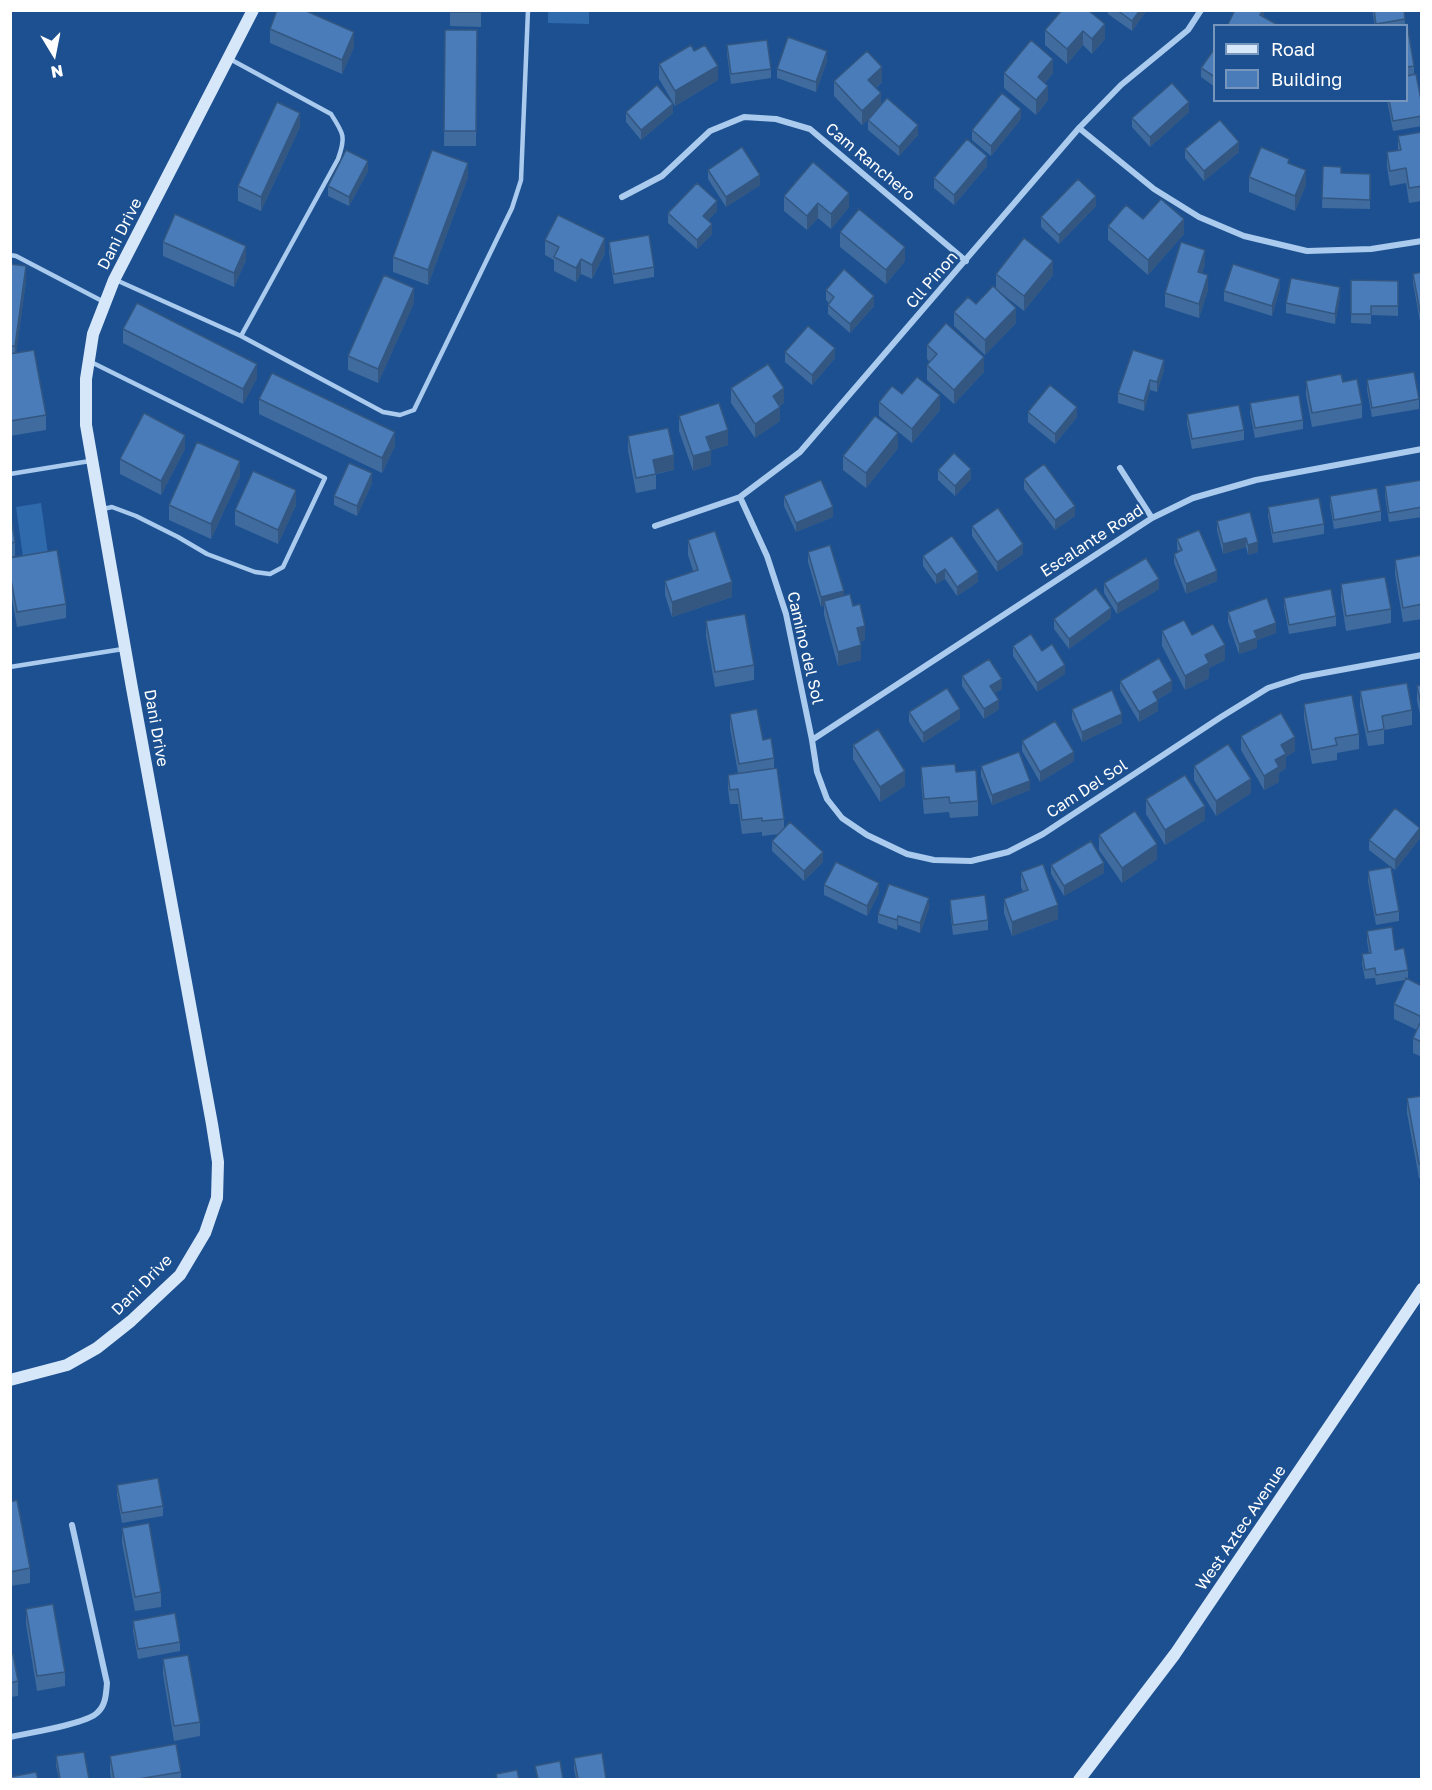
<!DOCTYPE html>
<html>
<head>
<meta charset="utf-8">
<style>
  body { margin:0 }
  #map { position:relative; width:1432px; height:1790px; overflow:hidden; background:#1c5090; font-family:"Golos Text",sans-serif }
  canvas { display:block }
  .frame { position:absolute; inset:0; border:12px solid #fff; pointer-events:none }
  .legend { position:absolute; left:1213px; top:24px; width:195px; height:78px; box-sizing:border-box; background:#1c5090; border:2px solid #7796bc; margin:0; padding:8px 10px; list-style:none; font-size:18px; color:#fff }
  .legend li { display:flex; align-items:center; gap:12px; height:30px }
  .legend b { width:30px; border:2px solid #7796bc }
  .north { position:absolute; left:24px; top:24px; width:60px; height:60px; -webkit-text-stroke:4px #1c5090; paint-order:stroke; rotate:170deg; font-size:16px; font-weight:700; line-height:24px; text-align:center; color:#fff }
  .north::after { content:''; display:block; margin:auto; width:21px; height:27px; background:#fff; clip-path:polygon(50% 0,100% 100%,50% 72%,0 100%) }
</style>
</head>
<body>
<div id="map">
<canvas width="1432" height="1790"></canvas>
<div class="frame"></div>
<ul class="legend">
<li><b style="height:8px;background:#d7e7fa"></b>Road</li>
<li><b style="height:16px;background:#497cb8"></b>Building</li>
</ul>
<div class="north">N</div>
</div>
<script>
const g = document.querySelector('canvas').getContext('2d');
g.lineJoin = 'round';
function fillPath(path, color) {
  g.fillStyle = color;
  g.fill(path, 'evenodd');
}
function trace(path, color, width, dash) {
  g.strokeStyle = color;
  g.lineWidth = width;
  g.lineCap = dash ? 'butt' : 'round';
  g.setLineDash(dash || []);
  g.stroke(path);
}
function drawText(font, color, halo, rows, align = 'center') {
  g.font = font + ' "Golos Text",sans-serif';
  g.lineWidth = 4.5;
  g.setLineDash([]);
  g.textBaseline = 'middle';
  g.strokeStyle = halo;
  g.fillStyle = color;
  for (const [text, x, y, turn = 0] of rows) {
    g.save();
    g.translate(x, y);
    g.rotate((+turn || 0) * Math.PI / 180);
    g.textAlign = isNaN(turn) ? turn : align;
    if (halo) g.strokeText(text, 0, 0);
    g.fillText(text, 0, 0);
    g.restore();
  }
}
fillPath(new Path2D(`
  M 548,11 L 589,11 L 589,24 L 548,23 Z
  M 41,503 L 48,554 L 23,557 L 16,507 Z`), '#2f6aad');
trace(new Path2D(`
  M 228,58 L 331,114 C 344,134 346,137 338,159 L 241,336
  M 10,255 L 16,256 L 104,302
  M 116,280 L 241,336 L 383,412 L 400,415 L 414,410 L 512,208 L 521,180 L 528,10
  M 89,361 L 325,478 L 283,567 L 270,574 L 255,572 L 207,554 L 178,537 L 136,516 L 112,507 L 103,509
  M 10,474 L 90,461
  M 10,667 L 123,649`), '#aacaee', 4.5);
trace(new Path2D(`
  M 1079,128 L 1154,189 L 1199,217 L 1244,236 L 1307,251 L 1371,249 L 1422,241
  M 622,197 L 662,176 L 710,131 L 744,117 L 776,119 L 810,129 L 966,261
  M 1120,468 L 1152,518
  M 740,497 L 767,556 L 786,614 L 812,740 L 817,772 L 827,799 L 842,818 L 867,835 L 907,854 L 934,860 L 971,861 L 1008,852 L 1043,834 L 1221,717 L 1268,688 L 1302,677 L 1422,655
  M 655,526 L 740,497 L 800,452 L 1079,128 L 1121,85 L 1188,30 L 1201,10
  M 812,740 L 1152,518 L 1193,498 L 1256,480 L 1422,449
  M 10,1737 C 28,1733 86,1724 97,1713 C 106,1705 106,1694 107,1683 L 72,1525`), '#aacaee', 6);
trace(new Path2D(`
  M 10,1380 L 67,1365 L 97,1348 L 131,1321 L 180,1275 L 205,1233 L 217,1198 L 218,1162 L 212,1124 L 132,688 L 86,425 L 86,379 L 93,334 L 114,280 L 253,10
  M 1079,1780 L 1175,1654 L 1422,1289`), '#d7e7fa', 12);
fillPath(new Path2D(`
  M 450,10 L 481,10 L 481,27 L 450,26 Z
  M 1062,10 L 1105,39 L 1092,54 L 1083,45 L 1067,64 L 1045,45 L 1045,30 Z
  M 1108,10 L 1147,10 L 1132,31 L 1108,14 Z
  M 1372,10 L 1404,10 L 1405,25 L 1407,24 L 1414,66 L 1414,75 L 1416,74 L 1422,105 L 1422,126 L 1393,131 L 1387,100 L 1407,100 L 1407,26 L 1375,26 Z
  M 270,29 L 354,47 L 342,74 L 270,43 Z
  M 445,30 L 477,30 L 476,146 L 444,146 Z
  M 727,45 L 771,69 L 771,78 L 731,84 L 727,54 Z
  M 1215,48 L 1215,87 L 1201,77 L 1201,68 Z
  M 694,51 L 718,80 L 675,106 L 659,79 L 659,64 Z
  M 827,61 L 816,92 L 777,78 L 777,69 Z
  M 1004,73 L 1053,73 L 1045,83 L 1048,100 L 1036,115 L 1004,88 Z
  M 834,81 L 882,82 L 876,88 L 881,105 L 918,135 L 899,156 L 868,130 L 868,120 L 869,119 L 862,125 L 834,96 Z
  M 626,112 L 673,113 L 641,140 L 626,122 Z
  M 1189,112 L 1150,147 L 1132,127 L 1132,118 Z
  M 1021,119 L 991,156 L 972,140 L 972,130 Z
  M 300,127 L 261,211 L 238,201 L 238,186 Z
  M 1422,132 L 1422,201 L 1409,203 L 1406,183 L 1390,186 L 1387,167 L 1387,152 L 1398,150 L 1398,136 Z
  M 1185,149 L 1239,152 L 1204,181 L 1185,158 Z
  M 1289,164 L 1306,185 L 1295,211 L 1249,192 L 1249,177 Z
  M 987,166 L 954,205 L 934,188 L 934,178 Z
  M 1323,166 L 1341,173 L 1370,174 L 1370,209 L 1322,208 Z
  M 708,170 L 760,185 L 726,207 L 708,179 Z
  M 368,171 L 349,206 L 328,196 L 328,186 Z
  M 468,177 L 428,285 L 393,272 L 393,257 Z
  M 784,196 L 849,207 L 831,229 L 818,218 L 807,230 L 784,211 Z
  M 1096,206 L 1059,244 L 1041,227 L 1041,217 Z
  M 717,211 L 708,220 L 712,234 L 697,249 L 668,223 L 668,213 Z
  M 1143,219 L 1184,234 L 1148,275 L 1108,240 L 1108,226 Z
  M 840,232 L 905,261 L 886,284 L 840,247 Z
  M 545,240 L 605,253 L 592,279 L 581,274 L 576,282 L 554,271 L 554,260 L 545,255 Z
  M 163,242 L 246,260 L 234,287 L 163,256 Z
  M 609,242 L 654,267 L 654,277 L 614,284 L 609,252 Z
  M 10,264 L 26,281 L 16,353 L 46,415 L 46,430 L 10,436 Z
  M 1205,264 L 1202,273 L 1208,290 L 1199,318 L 1165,307 L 1165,293 Z
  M 1422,272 L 1422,327 L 1421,327 L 1413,283 L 1413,274 Z
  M 996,274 L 1053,275 L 1024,311 L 996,289 Z
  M 1351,280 L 1398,281 L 1398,316 L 1371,315 L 1371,324 L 1351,323 Z
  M 1280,288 L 1272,316 L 1224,301 L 1224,291 Z
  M 826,290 L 874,306 L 850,333 L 828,314 L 828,305 L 829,303 L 826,300 Z
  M 1340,297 L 1335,324 L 1286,313 L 1286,303 Z
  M 414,303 L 378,383 L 348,370 L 348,356 Z
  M 976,304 L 1016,323 L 985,355 L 954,326 L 954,312 Z
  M 123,329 L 257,378 L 243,404 L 123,343 Z
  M 927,345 L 984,372 L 954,404 L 927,380 L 927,365 L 930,362 L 927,359 Z
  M 785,352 L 835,358 L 812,385 L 785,362 Z
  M 1164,370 L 1157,392 L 1150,390 L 1144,411 L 1118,403 L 1118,393 Z
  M 1367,380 L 1419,399 L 1419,409 L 1372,417 L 1367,390 Z
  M 1306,381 L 1343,382 L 1362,404 L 1362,418 L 1312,427 L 1306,395 Z
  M 731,388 L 784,403 L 780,406 L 780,421 L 755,438 L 731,403 Z
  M 902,394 L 940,410 L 912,443 L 879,416 L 879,402 Z
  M 259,399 L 395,446 L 382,473 L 259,414 Z
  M 1250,403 L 1303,420 L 1303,429 L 1255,438 L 1250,413 Z
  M 1028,412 L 1077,417 L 1055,444 L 1028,422 Z
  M 1187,414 L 1244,430 L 1244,440 L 1192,449 L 1187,424 Z
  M 679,416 L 728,445 L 711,450 L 711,465 L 693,471 L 679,431 Z
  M 628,436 L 674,470 L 656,474 L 656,489 L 636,493 L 628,450 Z
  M 898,448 L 866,488 L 843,470 L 843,456 Z
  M 185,449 L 161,495 L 120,474 L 120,459 Z
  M 938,470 L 971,479 L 955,496 L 938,480 Z
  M 240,476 L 211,539 L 169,520 L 169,505 Z
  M 1024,479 L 1075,516 L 1055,530 L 1024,489 Z
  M 1422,480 L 1422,517 L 1389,522 L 1385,496 L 1385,486 Z
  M 372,483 L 357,516 L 334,505 L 334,496 Z
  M 784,496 L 833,517 L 796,532 L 784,506 Z
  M 1330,496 L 1381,511 L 1381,521 L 1334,529 L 1330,506 Z
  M 296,505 L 278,544 L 235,525 L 235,510 Z
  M 1268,507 L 1324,524 L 1324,534 L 1273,543 L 1268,516 Z
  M 10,511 L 15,542 L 15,556 L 10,557 Z
  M 1217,521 L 1258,542 L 1258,552 L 1248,555 L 1246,547 L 1223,554 L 1217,530 Z
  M 972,526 L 1023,554 L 997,572 L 972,536 Z
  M 1177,539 L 1217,581 L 1186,594 L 1174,563 L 1174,554 L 1178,552 L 1177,548 Z
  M 688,540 L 732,597 L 672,617 L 665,595 L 665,581 L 693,571 L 688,555 Z
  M 808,552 L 844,596 L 853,606 L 865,640 L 860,642 L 861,660 L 838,666 L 824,615 L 824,606 L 821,607 L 808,562 Z
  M 1422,555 L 1422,619 L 1403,622 L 1395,574 L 1395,560 Z
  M 923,556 L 978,582 L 957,596 L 945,579 L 936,584 L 923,566 Z
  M 10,558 L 66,604 L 66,618 L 17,627 L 10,588 Z
  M 1104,583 L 1159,589 L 1117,614 L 1104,593 Z
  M 1341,584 L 1391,609 L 1391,623 L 1346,631 L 1341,599 Z
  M 1284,598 L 1336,616 L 1336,626 L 1289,634 L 1284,607 Z
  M 1228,612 L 1276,633 L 1257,640 L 1257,648 L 1239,654 L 1228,622 Z
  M 1111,618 L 1069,649 L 1054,629 L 1054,619 Z
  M 706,621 L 754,665 L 754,680 L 715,687 L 706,636 Z
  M 1162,631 L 1192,635 L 1225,660 L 1209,668 L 1209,678 L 1185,690 L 1162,646 Z
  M 1013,646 L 1042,651 L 1065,674 L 1037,692 L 1013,656 Z
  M 962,676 L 1002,689 L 995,693 L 999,709 L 984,719 L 962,686 Z
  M 1120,681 L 1172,691 L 1157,700 L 1158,711 L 1139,722 L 1120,690 Z
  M 1422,685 L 1422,723 L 1417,701 L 1417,686 Z
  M 1360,691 L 1412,710 L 1412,725 L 1384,730 L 1384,744 L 1368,746 L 1360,706 Z
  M 1304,704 L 1359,734 L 1359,749 L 1337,753 L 1337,760 L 1312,764 L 1304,718 Z
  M 1072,709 L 1122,723 L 1082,742 L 1072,719 Z
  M 909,712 L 960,719 L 923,743 L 909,722 Z
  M 730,714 L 763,740 L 774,758 L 774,769 L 784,819 L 784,829 L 823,862 L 804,881 L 772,851 L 772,841 L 779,834 L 762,836 L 762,832 L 742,834 L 738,804 L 730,804 L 728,789 L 728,775 L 738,773 L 730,728 Z
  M 1241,736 L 1295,751 L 1286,757 L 1286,768 L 1279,773 L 1279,782 L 1264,790 L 1241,750 Z
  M 1022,741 L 1074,761 L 1040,782 L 1022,751 Z
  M 853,745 L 905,786 L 880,802 L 853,759 Z
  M 981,766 L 1030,790 L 992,805 L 981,776 Z
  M 1194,766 L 1251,793 L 1216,816 L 1194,780 Z
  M 921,767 L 956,772 L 978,801 L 978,816 L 950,818 L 949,812 L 924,814 L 921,781 Z
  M 1146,799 L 1205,820 L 1165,845 L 1146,814 Z
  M 1099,835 L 1157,859 L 1122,883 L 1099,850 Z
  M 1420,838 L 1395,870 L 1369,850 L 1369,840 Z
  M 1051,865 L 1104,873 L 1064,896 L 1051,874 Z
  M 1368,871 L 1399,911 L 1399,921 L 1376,925 L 1368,881 Z
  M 1021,872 L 1058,919 L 1012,936 L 1004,913 L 1004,899 L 1023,891 L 1021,887 Z
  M 824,885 L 879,893 L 867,916 L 824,895 Z
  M 950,900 L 988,920 L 988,930 L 953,935 L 950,910 Z
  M 929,908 L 920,933 L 898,925 L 897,930 L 878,923 L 878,914 Z
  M 1367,931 L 1395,950 L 1408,970 L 1408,979 L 1422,986 L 1422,1057 L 1413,1053 L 1413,1038 L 1417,1030 L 1394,1019 L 1394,1004 L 1405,980 L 1376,985 L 1375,978 L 1365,979 L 1362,964 L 1362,954 L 1369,953 L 1367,941 Z
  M 1422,1096 L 1422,1178 L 1419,1178 L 1407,1113 L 1407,1098 Z
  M 117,1485 L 163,1506 L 163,1516 L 122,1523 L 117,1495 Z
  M 10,1502 L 30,1568 L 30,1583 L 10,1586 Z
  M 122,1528 L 161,1592 L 161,1607 L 135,1611 L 122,1543 Z
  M 26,1609 L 65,1672 L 65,1686 L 37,1691 L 26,1624 Z
  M 133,1621 L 180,1642 L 180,1651 L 138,1659 L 133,1631 Z
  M 10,1655 L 18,1681 L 18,1696 L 10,1697 Z
  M 163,1659 L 200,1722 L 200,1736 L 174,1741 L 163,1674 Z
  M 56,1756 L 89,1779 L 59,1779 L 56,1766 Z
  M 110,1756 L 181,1772 L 181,1779 L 111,1779 L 110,1771 Z
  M 574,1758 L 606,1779 L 576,1779 L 574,1768 Z`), '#3f6b9e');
fillPath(new Path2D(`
  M 1140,10 L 1147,10 L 1132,31 L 1132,21 Z
  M 1263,10 L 1264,10 L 1264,18 L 1260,15 Z
  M 1105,24 L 1105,39 L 1092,54 L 1092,39 Z
  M 1083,31 L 1083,45 L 1067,64 L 1067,49 Z
  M 354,32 L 354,47 L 342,74 L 342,60 Z
  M 827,51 L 827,61 L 816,92 L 816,82 Z
  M 1053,59 L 1053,73 L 1038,92 L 1038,77 Z
  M 718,66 L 718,80 L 675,106 L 675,91 Z
  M 882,67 L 882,82 L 868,94 L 868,80 Z
  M 1048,86 L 1048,100 L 1036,115 L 1036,100 Z
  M 881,93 L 881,108 L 862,125 L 862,111 Z
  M 1189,102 L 1189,112 L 1150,147 L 1150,137 Z
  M 673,104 L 673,113 L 641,140 L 641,130 Z
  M 1021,109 L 1021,119 L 991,156 L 991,146 Z
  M 300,113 L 300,127 L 261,211 L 261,197 Z
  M 918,125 L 918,135 L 899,156 L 899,147 Z
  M 1239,142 L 1239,152 L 1204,181 L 1204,171 Z
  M 987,156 L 987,166 L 954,205 L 954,195 Z
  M 368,161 L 368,171 L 349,206 L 349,197 Z
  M 468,163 L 468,177 L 428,285 L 428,270 Z
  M 1306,170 L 1306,185 L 1295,211 L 1295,196 Z
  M 760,175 L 760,185 L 726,207 L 726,197 Z
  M 849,193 L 849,207 L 831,229 L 831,214 Z
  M 1096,196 L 1096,206 L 1059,244 L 1059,235 Z
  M 717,201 L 717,211 L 703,225 L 703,216 Z
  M 818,203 L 818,218 L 807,230 L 807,216 Z
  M 1184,219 L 1184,234 L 1148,275 L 1148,260 Z
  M 712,224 L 712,234 L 697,249 L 697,240 Z
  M 605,238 L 605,253 L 592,279 L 592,265 Z
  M 246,246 L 246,260 L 234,287 L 234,273 Z
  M 905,247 L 905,261 L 886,284 L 886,270 Z
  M 1205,250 L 1205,264 L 1198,286 L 1198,272 Z
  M 581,259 L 581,274 L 576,282 L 576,268 Z
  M 1053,261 L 1053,275 L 1024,311 L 1024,296 Z
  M 26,266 L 26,281 L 15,361 L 15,346 Z
  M 1208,275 L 1208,290 L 1199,318 L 1199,304 Z
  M 1280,279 L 1280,288 L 1272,316 L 1272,306 Z
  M 1340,287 L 1340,297 L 1335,324 L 1335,314 Z
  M 414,288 L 414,303 L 378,383 L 378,369 Z
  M 874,296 L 874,306 L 850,333 L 850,324 Z
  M 1016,308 L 1016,323 L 985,355 L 985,340 Z
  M 835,348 L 835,358 L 812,385 L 812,375 Z
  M 984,357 L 984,372 L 954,404 L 954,390 Z
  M 1164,360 L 1164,370 L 1157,392 L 1157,382 Z
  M 257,364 L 257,378 L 243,404 L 243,389 Z
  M 1150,380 L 1150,390 L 1144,411 L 1144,401 Z
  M 784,388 L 784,403 L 773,410 L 773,396 Z
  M 940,395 L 940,410 L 912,443 L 912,429 Z
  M 780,407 L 780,421 L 755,438 L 755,424 Z
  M 1077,407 L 1077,417 L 1055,444 L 1055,434 Z
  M 728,430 L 728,445 L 706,452 L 706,437 Z
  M 395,432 L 395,446 L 382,473 L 382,458 Z
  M 898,433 L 898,448 L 866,488 L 866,473 Z
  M 185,435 L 185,449 L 161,495 L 161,481 Z
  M 711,451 L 711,465 L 693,471 L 693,456 Z
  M 674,455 L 674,470 L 653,474 L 653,460 Z
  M 240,461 L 240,476 L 211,539 L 211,524 Z
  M 971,469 L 971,479 L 955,496 L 955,486 Z
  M 372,473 L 372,483 L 357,516 L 357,506 Z
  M 296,490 L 296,505 L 278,544 L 278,530 Z
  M 1075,506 L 1075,516 L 1055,530 L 1055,520 Z
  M 833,507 L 833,517 L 796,532 L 796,523 Z
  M 1246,538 L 1246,547 L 1223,554 L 1223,544 Z
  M 1258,542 L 1258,552 L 1248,555 L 1248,545 Z
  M 1023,544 L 1023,554 L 997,572 L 997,562 Z
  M 945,569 L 945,579 L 936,584 L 936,575 Z
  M 1217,571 L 1217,581 L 1186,594 L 1186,584 Z
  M 978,572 L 978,582 L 957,596 L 957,587 Z
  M 1159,579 L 1159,589 L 1117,614 L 1117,604 Z
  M 732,582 L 732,597 L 672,617 L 672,602 Z
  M 844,591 L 844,600 L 824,601 L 824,606 L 821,607 L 821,597 Z
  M 1111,608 L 1111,618 L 1069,649 L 1069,639 Z
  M 1276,623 L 1276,633 L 1257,640 L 1257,648 L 1239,654 L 1239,644 L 1254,631 Z
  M 865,626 L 865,640 L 857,643 L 857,628 Z
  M 861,645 L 861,660 L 838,666 L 838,652 Z
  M 1225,645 L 1225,660 L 1209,668 L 1209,678 L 1185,690 L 1185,676 L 1205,655 Z
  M 1065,665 L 1065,674 L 1037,692 L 1037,683 Z
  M 1002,679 L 1002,689 L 990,696 L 990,686 Z
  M 1172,681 L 1172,691 L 1153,702 L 1153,692 Z
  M 999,700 L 999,709 L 984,719 L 984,709 Z
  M 1158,701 L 1158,711 L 1139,722 L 1139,712 Z
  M 960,709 L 960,719 L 923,743 L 923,733 Z
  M 1122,714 L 1122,723 L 1082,742 L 1082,732 Z
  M 1295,737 L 1295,751 L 1286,757 L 1286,768 L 1279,773 L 1279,782 L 1264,790 L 1264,776 L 1275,760 L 1281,745 Z
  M 1074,752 L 1074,761 L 1040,782 L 1040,772 Z
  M 905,771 L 905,786 L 880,802 L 880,787 Z
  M 1251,779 L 1251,793 L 1216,816 L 1216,801 Z
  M 1030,781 L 1030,790 L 992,805 L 992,795 Z
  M 1205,806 L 1205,820 L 1165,845 L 1165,830 Z
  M 1420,828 L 1420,838 L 1395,870 L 1395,860 Z
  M 1157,844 L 1157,859 L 1122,883 L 1122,868 Z
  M 823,852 L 823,862 L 804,881 L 804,871 Z
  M 1104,863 L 1104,873 L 1064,896 L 1064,886 Z
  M 879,883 L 879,893 L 867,916 L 867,906 Z
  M 929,898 L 929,908 L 920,933 L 920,923 Z
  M 1058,905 L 1058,919 L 1012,936 L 1012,922 Z
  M 898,916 L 898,925 L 897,930 L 897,920 Z`), '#335781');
const building = new Path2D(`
  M 277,10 L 304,10 L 354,32 L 342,60 L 270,29 Z
  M 450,10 L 481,10 L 481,12 L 450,12 Z
  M 1062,10 L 1088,10 L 1105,24 L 1092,39 L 1083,31 L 1067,49 L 1045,30 Z
  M 1117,10 L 1140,10 L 1132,21 Z
  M 1235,10 L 1263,10 L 1260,15 L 1278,25 L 1227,26 Z
  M 1374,10 L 1404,10 L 1405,19 L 1376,24 Z
  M 1407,24 L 1414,66 L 1407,67 L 1407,26 L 1401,26 Z
  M 445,30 L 477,30 L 476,131 L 444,131 Z
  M 788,37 L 827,51 L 816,82 L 777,69 Z
  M 767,40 L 771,69 L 731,74 L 727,45 Z
  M 1031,40 L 1053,59 L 1038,77 L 1048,86 L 1036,100 L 1004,73 Z
  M 691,45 L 694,51 L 705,45 L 718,66 L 675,91 L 659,64 Z
  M 1215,48 L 1215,77 L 1201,68 Z
  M 867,51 L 882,67 L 868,80 L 881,93 L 862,111 L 834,81 Z
  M 1416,74 L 1422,105 L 1422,116 L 1393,121 L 1389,100 L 1407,100 L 1407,76 Z
  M 1172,83 L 1189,102 L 1150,137 L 1132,118 Z
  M 657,85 L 673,104 L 641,130 L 626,112 Z
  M 1002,93 L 1021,109 L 991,146 L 972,130 Z
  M 887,98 L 918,125 L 899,147 L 868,120 Z
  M 277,102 L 300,113 L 261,197 L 238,186 Z
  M 1220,120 L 1239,142 L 1204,171 L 1185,149 Z
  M 1422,132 L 1422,186 L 1409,188 L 1406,168 L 1390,171 L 1387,152 L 1401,150 L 1398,136 Z
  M 967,139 L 987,156 L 954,195 L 934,178 Z
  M 742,147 L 760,175 L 726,197 L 708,170 Z
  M 1261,147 L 1289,159 L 1288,163 L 1306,170 L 1295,196 L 1249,177 Z
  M 346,150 L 368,161 L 349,197 L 328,186 Z
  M 432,150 L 468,163 L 428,270 L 393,257 Z
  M 813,162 L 849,193 L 831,214 L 818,203 L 807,216 L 784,196 Z
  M 1323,166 L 1341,167 L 1341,173 L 1370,174 L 1370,200 L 1322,198 Z
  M 1078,179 L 1096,196 L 1059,235 L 1041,217 Z
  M 697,183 L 717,201 L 703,216 L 712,224 L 697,240 L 668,213 Z
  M 1161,199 L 1184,219 L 1148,260 L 1108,226 L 1126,205 L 1143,219 Z
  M 859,209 L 905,247 L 886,270 L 840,232 Z
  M 175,214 L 246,246 L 234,273 L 163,242 Z
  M 558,215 L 605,238 L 592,265 L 581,259 L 576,268 L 554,257 L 559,247 L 545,240 Z
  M 649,235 L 654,267 L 614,274 L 609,242 Z
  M 1024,238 L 1053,261 L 1024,296 L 996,274 Z
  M 1181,242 L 1205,250 L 1198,272 L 1208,275 L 1199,304 L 1165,293 Z
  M 10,264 L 26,266 L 15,346 L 10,346 Z
  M 1233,264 L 1280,279 L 1272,306 L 1224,291 Z
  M 844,269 L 874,296 L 850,324 L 828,305 L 834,297 L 826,290 Z
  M 1422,272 L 1422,317 L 1421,317 L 1413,274 Z
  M 384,275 L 414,288 L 378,369 L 348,356 Z
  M 1291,278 L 1340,287 L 1335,314 L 1286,303 Z
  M 1351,280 L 1398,281 L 1398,306 L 1371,306 L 1371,314 L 1351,314 Z
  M 993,286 L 1016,308 L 985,340 L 954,312 L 968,297 L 976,304 Z
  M 137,303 L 257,364 L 243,389 L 123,329 Z
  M 946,323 L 984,357 L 954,390 L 927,365 L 937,354 L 927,345 Z
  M 808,326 L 835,348 L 812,375 L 785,352 Z
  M 34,350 L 46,415 L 10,421 L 10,354 Z
  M 1133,350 L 1164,360 L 1157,382 L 1150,380 L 1144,401 L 1118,393 Z
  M 768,364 L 784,388 L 773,396 L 780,407 L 755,424 L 731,388 Z
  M 1414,372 L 1419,399 L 1372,408 L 1367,380 Z
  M 272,373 L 395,432 L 382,458 L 259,399 Z
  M 1341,374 L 1343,382 L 1357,379 L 1362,404 L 1312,413 L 1306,381 Z
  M 917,377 L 940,395 L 912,429 L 879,402 L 892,386 L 902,394 Z
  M 1050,385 L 1077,407 L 1055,434 L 1028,412 Z
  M 1299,395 L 1303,420 L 1255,428 L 1250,403 Z
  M 719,403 L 728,430 L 706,437 L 711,451 L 693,456 L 679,416 Z
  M 1239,405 L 1244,430 L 1192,439 L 1187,414 Z
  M 144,413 L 185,435 L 161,481 L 120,459 Z
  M 875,416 L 898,433 L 866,473 L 843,456 Z
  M 668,428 L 674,455 L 653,460 L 656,474 L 636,478 L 628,436 Z
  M 197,442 L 240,461 L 211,524 L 169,505 Z
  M 954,453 L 971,469 L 955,486 L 938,470 Z
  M 349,463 L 372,473 L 357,506 L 334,496 Z
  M 1044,464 L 1075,506 L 1055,520 L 1024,479 Z
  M 253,471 L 296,490 L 278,530 L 235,510 Z
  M 821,480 L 833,507 L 796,523 L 784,496 Z
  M 1422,480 L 1422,507 L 1389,513 L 1385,486 Z
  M 1377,488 L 1381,511 L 1334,520 L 1330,496 Z
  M 1319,498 L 1324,524 L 1273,533 L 1268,507 Z
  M 998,508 L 1023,544 L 997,562 L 972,526 Z
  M 10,511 L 15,542 L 10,543 Z
  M 1250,512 L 1258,542 L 1248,545 L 1246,538 L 1223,544 L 1217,521 Z
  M 1199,530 L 1217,571 L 1186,584 L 1174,554 L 1182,550 L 1177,539 Z
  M 715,531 L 732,582 L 672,602 L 665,581 L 698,570 L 688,540 Z
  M 952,536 L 978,572 L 957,587 L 945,569 L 936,575 L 923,556 Z
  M 830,545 L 844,591 L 821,597 L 808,552 Z
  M 57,550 L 66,604 L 17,612 L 10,574 L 10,558 Z
  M 1422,555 L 1422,604 L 1403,608 L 1395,560 Z
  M 1146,558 L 1159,579 L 1117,604 L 1104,583 Z
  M 1385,577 L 1391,609 L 1346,616 L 1341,584 Z
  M 1096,588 L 1111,608 L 1069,639 L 1054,619 Z
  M 1331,589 L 1336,616 L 1289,625 L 1284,598 Z
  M 850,594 L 853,606 L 860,604 L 865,626 L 857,628 L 861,645 L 838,652 L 824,601 Z
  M 1267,598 L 1276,623 L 1254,631 L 1257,638 L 1239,644 L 1228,612 Z
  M 745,614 L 754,665 L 715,672 L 706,621 Z
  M 1184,620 L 1192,635 L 1213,624 L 1225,645 L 1205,655 L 1209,663 L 1185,676 L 1162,631 Z
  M 1031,634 L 1042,651 L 1052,644 L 1065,665 L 1037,683 L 1013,646 Z
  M 1159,658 L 1172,681 L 1153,692 L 1158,701 L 1139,712 L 1120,681 Z
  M 989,659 L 1002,679 L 990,686 L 999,700 L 984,709 L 962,676 Z
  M 1407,683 L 1412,710 L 1382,716 L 1384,729 L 1368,732 L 1360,691 Z
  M 1422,685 L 1422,708 L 1417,686 Z
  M 947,688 L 960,709 L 923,733 L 909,712 Z
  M 1112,690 L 1122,714 L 1082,732 L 1072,709 Z
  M 1352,695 L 1359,734 L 1335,738 L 1337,745 L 1312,750 L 1304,704 Z
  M 757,709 L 763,740 L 771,738 L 774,758 L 739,764 L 730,714 Z
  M 1281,713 L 1295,737 L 1281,745 L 1286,754 L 1275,760 L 1279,767 L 1264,776 L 1241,736 Z
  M 1055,721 L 1074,752 L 1040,772 L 1022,741 Z
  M 878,729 L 905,771 L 880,787 L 853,745 Z
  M 1228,744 L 1251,779 L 1216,801 L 1194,766 Z
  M 1019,752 L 1030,781 L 992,795 L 981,766 Z
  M 955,764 L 956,772 L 976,770 L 978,801 L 950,803 L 949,797 L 924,799 L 921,767 Z
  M 777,768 L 784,819 L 762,821 L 762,818 L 742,820 L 738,789 L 730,790 L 728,775 Z
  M 1185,775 L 1205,806 L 1165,830 L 1146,799 Z
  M 1395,808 L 1420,828 L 1395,860 L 1369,840 Z
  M 1135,811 L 1157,844 L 1122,868 L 1099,835 Z
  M 790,822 L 823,852 L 804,871 L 772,841 Z
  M 1091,841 L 1104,863 L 1064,886 L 1051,865 Z
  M 836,862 L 879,883 L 867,906 L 824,885 Z
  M 1043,864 L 1058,905 L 1012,922 L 1004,899 L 1028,890 L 1021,872 Z
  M 1391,867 L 1399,911 L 1376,915 L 1368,871 Z
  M 889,884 L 929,898 L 920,923 L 898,916 L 897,920 L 878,914 Z
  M 985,895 L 988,920 L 953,925 L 950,900 Z
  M 1392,927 L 1395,950 L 1404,948 L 1408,970 L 1376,975 L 1375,968 L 1365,970 L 1362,954 L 1371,953 L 1367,931 Z
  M 1406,978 L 1422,986 L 1422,1017 L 1394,1004 Z
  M 1422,1019 L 1422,1042 L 1413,1038 Z
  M 1422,1096 L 1422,1163 L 1419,1164 L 1407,1098 Z
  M 158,1478 L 163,1506 L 122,1513 L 117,1485 Z
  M 17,1500 L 30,1568 L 10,1572 L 10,1502 Z
  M 149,1523 L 161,1592 L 135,1597 L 122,1528 Z
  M 53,1604 L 65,1672 L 37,1676 L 26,1609 Z
  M 175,1613 L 180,1642 L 138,1649 L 133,1621 Z
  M 13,1654 L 18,1681 L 10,1683 L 10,1655 Z
  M 188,1655 L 200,1722 L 174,1726 L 163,1659 Z
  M 176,1744 L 181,1772 L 138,1779 L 114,1779 L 110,1756 Z
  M 84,1752 L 89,1779 L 60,1779 L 56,1756 Z
  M 602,1753 L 606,1779 L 578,1779 L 574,1758 Z
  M 560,1761 L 563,1779 L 538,1779 L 535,1766 Z
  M 517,1770 L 519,1779 L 497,1779 L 496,1774 Z
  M 36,1772 L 38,1779 L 10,1779 L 10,1777 Z`);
fillPath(building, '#497cb8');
trace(building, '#335781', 1.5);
drawText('16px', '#fff', '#1c5090', [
  ["Cam Ranchero",870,162,40],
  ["Dani Drive",120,234,-63],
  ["Cll Pinon",932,280,-49],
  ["Escalante Road",1092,541,-33],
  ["Camino del Sol",805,648,77],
  ["Dani Drive",156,728,80],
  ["Cam Del Sol",1087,789,-33],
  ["Dani Drive",142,1285,-45],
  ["West Aztec Avenue",1241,1528,-56]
]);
</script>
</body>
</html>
